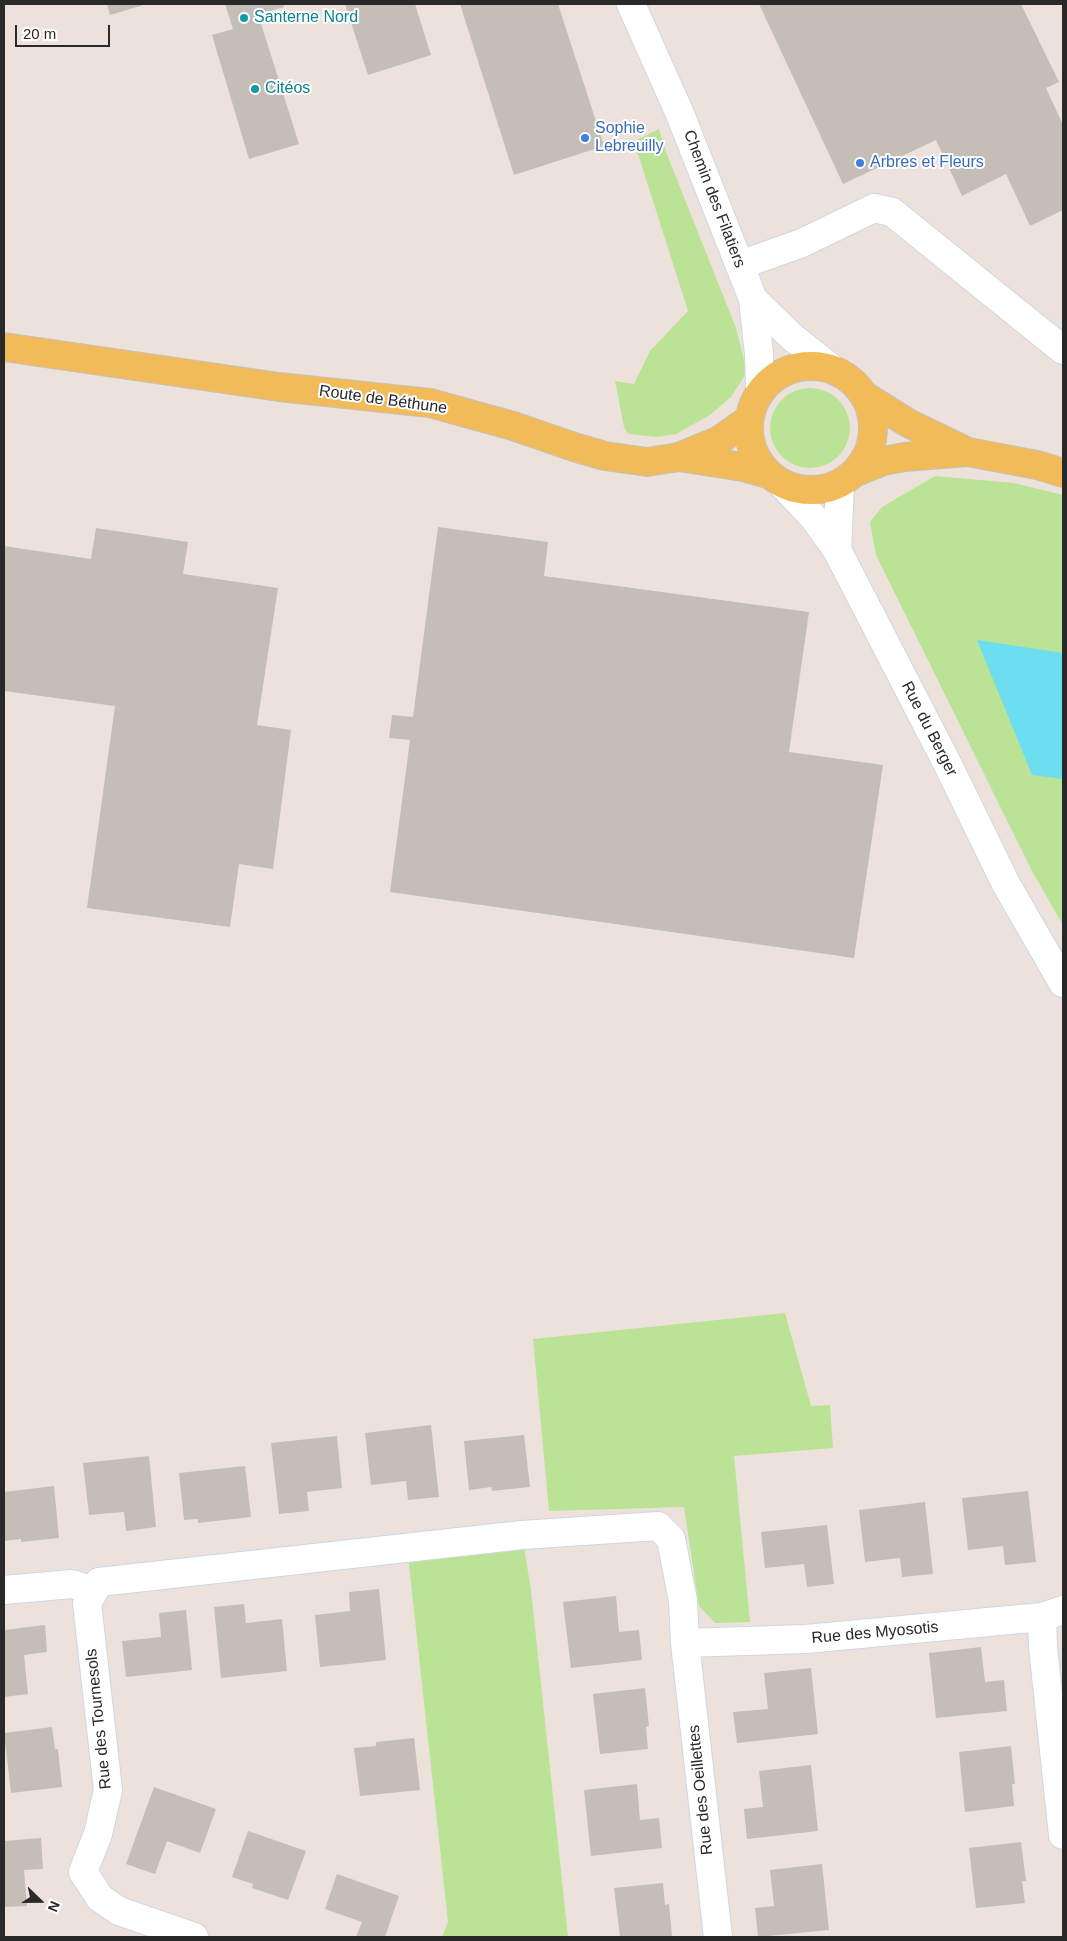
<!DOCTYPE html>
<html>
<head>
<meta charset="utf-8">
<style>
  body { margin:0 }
  #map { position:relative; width:1067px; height:1941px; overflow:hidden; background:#ece2db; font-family:Helvetica,sans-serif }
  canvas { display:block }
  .frame { position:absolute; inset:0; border:5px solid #292929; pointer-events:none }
  .north { position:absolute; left:15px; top:1876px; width:50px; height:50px; -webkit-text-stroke:4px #fff; paint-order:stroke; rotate:112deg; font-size:14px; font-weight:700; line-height:20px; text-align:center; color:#292929 }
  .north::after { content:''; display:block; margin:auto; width:18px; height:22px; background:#292929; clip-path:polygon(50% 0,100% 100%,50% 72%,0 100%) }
  .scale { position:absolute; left:15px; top:25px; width:95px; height:22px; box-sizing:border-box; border:2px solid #292929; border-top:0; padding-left:6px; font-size:15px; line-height:18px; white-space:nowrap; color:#292929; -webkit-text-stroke:4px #fff; paint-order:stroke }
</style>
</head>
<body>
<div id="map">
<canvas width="1067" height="1941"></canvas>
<div class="frame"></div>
<div class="north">N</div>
<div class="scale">20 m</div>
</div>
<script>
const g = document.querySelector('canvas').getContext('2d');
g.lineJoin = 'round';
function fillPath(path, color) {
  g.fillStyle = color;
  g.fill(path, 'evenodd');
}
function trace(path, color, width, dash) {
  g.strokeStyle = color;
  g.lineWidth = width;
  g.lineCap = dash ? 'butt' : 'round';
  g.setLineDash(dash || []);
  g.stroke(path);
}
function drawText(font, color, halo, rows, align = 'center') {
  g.font = font + ' Helvetica,sans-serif';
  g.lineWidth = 4;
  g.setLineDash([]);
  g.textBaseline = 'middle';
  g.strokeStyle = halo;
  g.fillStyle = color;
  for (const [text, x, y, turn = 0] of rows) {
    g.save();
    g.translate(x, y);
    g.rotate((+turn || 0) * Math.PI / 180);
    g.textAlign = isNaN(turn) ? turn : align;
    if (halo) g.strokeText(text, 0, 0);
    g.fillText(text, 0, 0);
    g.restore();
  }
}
fillPath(new Path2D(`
  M 659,129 L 666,152 L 736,328 L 747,372 L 731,397 L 710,415 L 676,434 L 657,437 L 628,434 L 624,427 L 615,381 L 634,384 L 650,351 L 688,311 L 639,157 L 632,142 Z
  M770 428a40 40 0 1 1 80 0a40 40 0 1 1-80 0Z
  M 935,476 L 1014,483 L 1063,495 L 1063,925 L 1032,871 L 876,555 L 870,522 L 882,507 Z
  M 785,1313 L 811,1406 L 830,1405 L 833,1448 L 734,1456 L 750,1622 L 715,1623 L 699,1606 L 684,1507 L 549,1511 L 533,1339 Z
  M 522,1535 L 531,1590 L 568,1937 L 442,1937 L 448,1922 L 407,1547 Z`), '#bbe396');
fillPath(new Path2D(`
  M 977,640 L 1063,653 L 1063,779 L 1032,775 Z`), '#6cdef0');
fillPath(new Path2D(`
  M 107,4 L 147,4 L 110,15 Z
  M 225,4 L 283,4 L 284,7 L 258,14 L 299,144 L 249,159 L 212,35 L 233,29 Z
  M 345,4 L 415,4 L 431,55 L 368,75 Z
  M 460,4 L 558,4 L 604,146 L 514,175 Z
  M 759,4 L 1021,4 L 1059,82 L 1046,88 L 1063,125 L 1063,210 L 1030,226 L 1006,174 L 962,196 L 936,140 L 843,184 Z
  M 438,527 L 548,542 L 544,576 L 809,612 L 789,752 L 883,765 L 854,958 L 390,892 L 410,740 L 389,738 L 392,715 L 413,717 Z
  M 96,528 L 188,542 L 183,574 L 278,588 L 257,725 L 291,730 L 273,869 L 239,864 L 230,927 L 87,908 L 115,706 L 4,691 L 4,546 L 91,559 Z
  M 431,1425 L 439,1497 L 408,1500 L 406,1481 L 371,1485 L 365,1433 Z
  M 524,1435 L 530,1487 L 492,1491 L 491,1487 L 469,1490 L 464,1441 Z
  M 337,1436 L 342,1488 L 307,1492 L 309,1511 L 279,1514 L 271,1443 Z
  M 149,1456 L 156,1527 L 126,1531 L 124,1512 L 89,1515 L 83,1463 Z
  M 245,1466 L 251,1517 L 198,1523 L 198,1519 L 184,1520 L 179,1473 Z
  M 54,1486 L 59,1538 L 21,1542 L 21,1539 L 4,1541 L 4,1492 Z
  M 1028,1491 L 1036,1562 L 1005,1565 L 1003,1546 L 968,1550 L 962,1498 Z
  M 925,1502 L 933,1574 L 902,1577 L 900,1558 L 865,1562 L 859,1510 Z
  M 827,1525 L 834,1584 L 807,1587 L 804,1564 L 765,1568 L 761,1532 Z
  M 379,1589 L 386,1660 L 320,1667 L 315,1615 L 350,1611 L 349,1592 Z
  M 616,1596 L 619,1632 L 639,1630 L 642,1660 L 571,1668 L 563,1602 Z
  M 244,1604 L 246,1623 L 282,1619 L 287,1671 L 221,1678 L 214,1607 Z
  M 186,1610 L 192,1670 L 126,1677 L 122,1641 L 161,1637 L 159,1613 Z
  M 45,1625 L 47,1652 L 24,1655 L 28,1694 L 4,1697 L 4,1630 Z
  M 981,1647 L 985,1682 L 1004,1680 L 1007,1711 L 936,1718 L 929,1653 Z
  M 811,1668 L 818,1734 L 737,1743 L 733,1712 L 768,1709 L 764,1673 Z
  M 645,1688 L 649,1726 L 646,1727 L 648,1749 L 600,1754 L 593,1694 Z
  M 52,1727 L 55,1749 L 58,1749 L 62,1787 L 11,1793 L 4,1733 Z
  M 414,1738 L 420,1790 L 360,1796 L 354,1748 L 376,1746 L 376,1742 Z
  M 1011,1746 L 1015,1784 L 1012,1784 L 1014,1806 L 965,1812 L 959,1752 Z
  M 811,1765 L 818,1831 L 747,1839 L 744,1809 L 763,1807 L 759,1771 Z
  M 637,1784 L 640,1820 L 659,1818 L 662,1848 L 591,1856 L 584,1790 Z
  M 154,1787 L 216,1809 L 200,1853 L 167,1841 L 155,1874 L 126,1864 Z
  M 248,1831 L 306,1851 L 288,1900 L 252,1888 L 253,1884 L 232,1877 Z
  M 41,1838 L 43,1869 L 24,1870 L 27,1906 L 4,1907 L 4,1841 Z
  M 1021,1842 L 1026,1881 L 1022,1881 L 1025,1903 L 976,1908 L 969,1848 Z
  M 822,1864 L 829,1930 L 758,1937 L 755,1908 L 774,1906 L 770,1870 Z
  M 337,1874 L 399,1896 L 385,1937 L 356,1937 L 362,1922 L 325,1909 Z
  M 663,1883 L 665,1905 L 669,1904 L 672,1937 L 620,1937 L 614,1888 Z`), '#c4beb7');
const minor = new Path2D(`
  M 631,4 L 680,114 L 753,299 L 792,337 L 831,368
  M 740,265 L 802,243 L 874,208 L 892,212 L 1063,350
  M 753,299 L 759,354 L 760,390
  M 782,484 L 814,518 L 837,550 L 948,765 L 1006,884 L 1063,983
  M 837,550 L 840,484
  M 4,1590 L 72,1584 L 94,1591
  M 1042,1617 L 1043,1647 L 1063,1835
  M 685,1643 L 806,1639 L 1042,1617 L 1063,1610
  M 194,1937 L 119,1911 L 100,1898 L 83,1872 L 98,1834 L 108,1790 L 87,1603 L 99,1582 L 522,1535 L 658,1526 L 671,1539 L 683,1601 L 685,1643 L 718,1937`);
const major = new Path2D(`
  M 4,347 L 279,387 L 430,403 L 513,426 L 577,448 L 605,456 L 647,462 L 679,457 L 718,441 L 748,420
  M749 428a62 62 0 1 1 124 0a62 62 0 1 1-124 0Z
  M 865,396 L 908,423 L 968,452 L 1037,465 L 1063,473
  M 679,457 L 743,467 L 768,474
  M 856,472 L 883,461 L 905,457 L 967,452`);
trace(minor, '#d0d6e3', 30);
trace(major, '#c3c3c3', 30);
trace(minor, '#fff', 28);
trace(major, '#f2bb5a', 28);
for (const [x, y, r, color] of [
  [244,18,5,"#0f9aa8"],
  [255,89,5,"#0f9aa8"],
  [585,138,5,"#3f7fe0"],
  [860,163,5,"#3f7fe0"]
]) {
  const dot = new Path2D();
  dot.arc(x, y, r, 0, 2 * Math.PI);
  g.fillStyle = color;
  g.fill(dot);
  trace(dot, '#fff', 2);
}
drawText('16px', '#0d838f', '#fff', [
  ["Santerne Nord",254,18],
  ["Citéos",265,89]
], 'left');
drawText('16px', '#366cbe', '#fff', [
  ["Sophie",595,129],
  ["Lebreuilly",595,147],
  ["Arbres et Fleurs",870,163]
], 'left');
drawText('16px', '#292929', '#fff', [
  ["Chemin des Filatiers",714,199,69],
  ["Route de Béthune",383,400,8],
  ["Rue du Berger",929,729,63],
  ["Rue des Myosotis",875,1633,-5],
  ["Rue des Tournesols",99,1719,-96],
  ["Rue des Oeillettes",701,1790,-96]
]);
</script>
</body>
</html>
